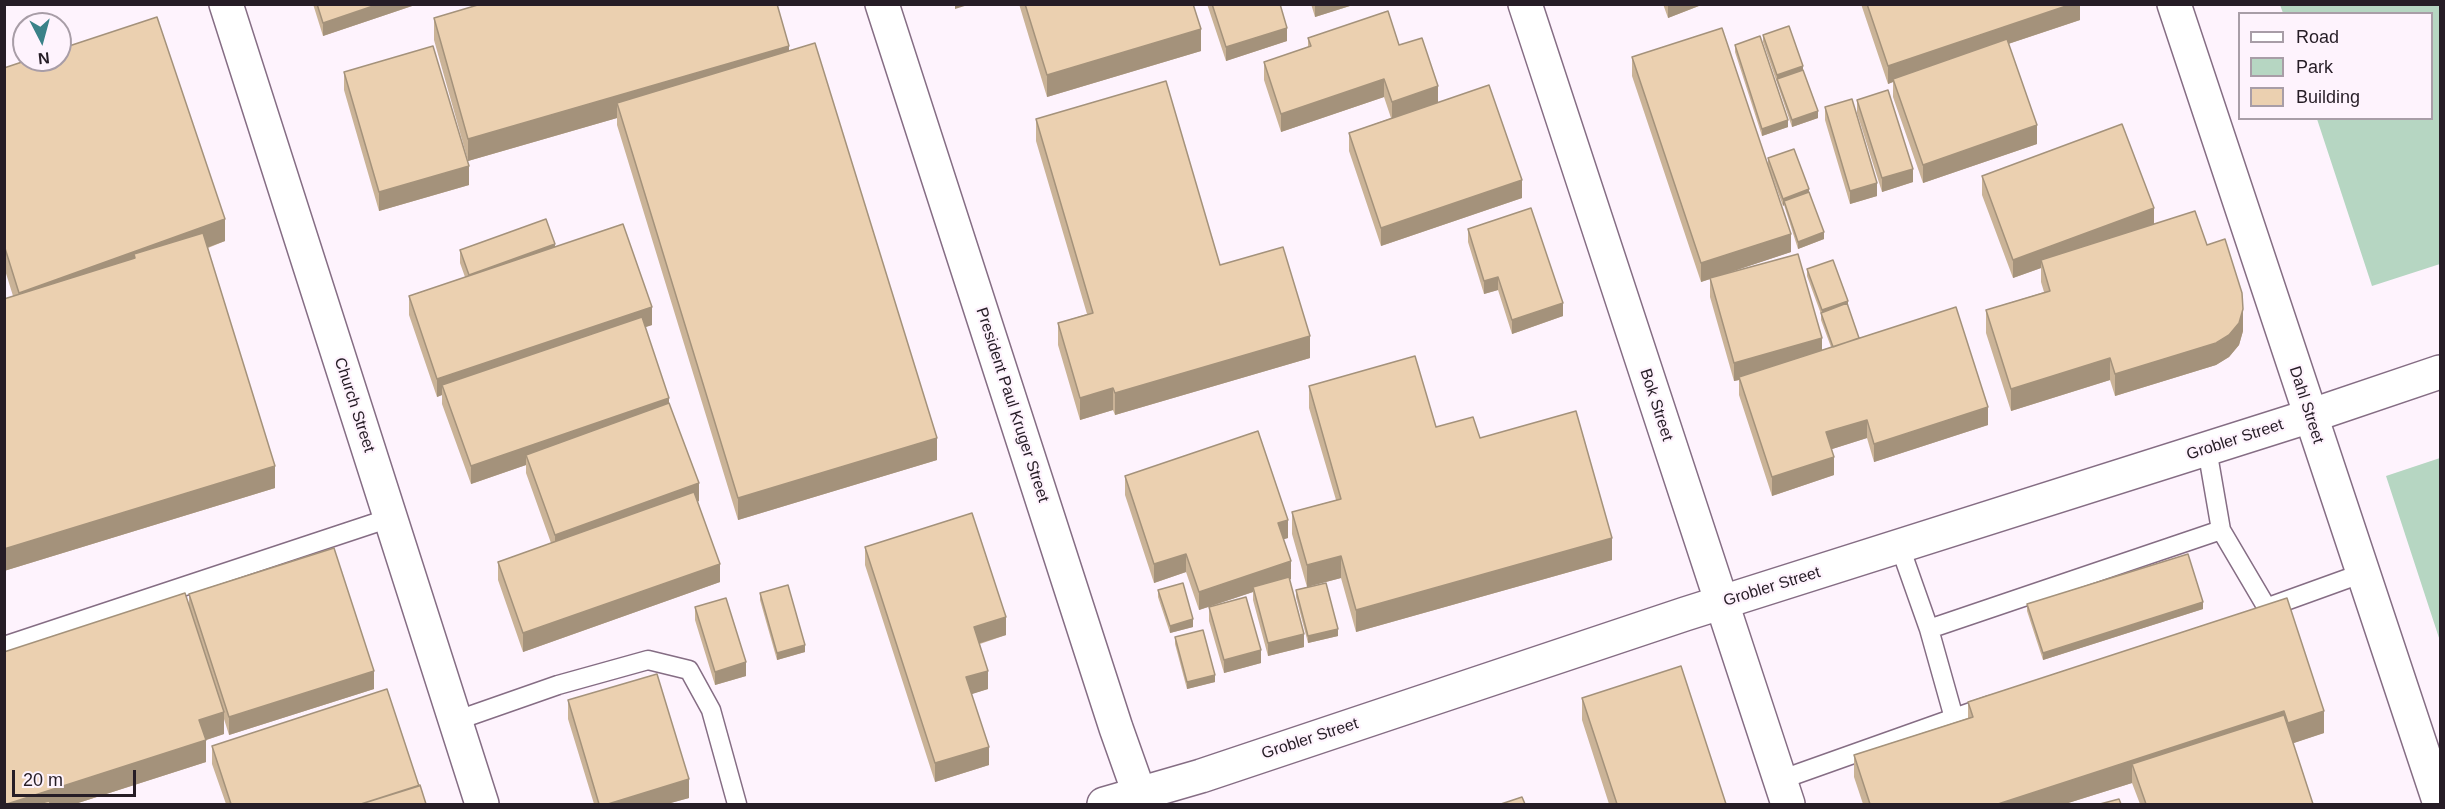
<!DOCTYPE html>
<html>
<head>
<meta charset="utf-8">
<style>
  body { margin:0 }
  #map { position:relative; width:2445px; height:809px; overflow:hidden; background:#fef3fd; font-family:Helvetica,sans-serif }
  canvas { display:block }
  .frame { position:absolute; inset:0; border:6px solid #261d26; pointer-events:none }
  .legend { position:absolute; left:2238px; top:12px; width:195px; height:108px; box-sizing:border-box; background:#fef3fd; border:2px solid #a89da7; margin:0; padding:8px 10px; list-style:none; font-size:18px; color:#261d26 }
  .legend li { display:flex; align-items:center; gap:12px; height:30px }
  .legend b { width:30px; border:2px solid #a89da7 }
  .north { position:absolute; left:12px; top:12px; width:60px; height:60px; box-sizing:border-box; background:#fef3fd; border:2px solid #a89da7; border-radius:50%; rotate:174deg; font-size:16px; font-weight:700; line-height:24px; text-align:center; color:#261d26 }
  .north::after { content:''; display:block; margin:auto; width:21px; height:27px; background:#3a8288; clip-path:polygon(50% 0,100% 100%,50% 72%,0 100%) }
  .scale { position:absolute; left:12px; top:770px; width:124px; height:27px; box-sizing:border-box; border:3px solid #261d26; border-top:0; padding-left:8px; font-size:18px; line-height:21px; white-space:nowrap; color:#261d26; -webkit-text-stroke:4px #fef3fd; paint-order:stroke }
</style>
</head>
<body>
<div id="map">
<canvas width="2445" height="809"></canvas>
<div class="frame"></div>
<ul class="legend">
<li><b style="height:8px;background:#fff"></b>Road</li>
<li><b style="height:16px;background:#b6d6c2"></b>Park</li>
<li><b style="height:16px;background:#ebd0b0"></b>Building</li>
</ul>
<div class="north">N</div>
<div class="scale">20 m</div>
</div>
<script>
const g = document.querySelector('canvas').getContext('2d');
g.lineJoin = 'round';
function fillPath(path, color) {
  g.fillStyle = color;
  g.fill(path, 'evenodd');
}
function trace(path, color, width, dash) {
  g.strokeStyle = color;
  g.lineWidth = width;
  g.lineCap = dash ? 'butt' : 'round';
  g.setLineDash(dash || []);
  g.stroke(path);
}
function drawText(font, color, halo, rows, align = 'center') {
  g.font = font + ' Helvetica,sans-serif';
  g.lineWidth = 4.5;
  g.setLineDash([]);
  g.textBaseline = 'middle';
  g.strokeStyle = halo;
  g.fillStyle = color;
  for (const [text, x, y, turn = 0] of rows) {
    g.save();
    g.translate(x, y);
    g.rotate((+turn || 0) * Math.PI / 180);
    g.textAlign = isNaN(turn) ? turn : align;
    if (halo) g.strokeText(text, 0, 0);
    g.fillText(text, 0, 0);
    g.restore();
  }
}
fillPath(new Path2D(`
  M 2280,5 L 2440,5 L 2440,264 L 2372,286 L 2317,119 L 2432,118 L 2432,14 L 2283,13 Z
  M 2440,458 L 2440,641 L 2386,476 Z`), '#b6d6c2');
const service = new Path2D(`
  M 2207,449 L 2221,530 L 2267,608
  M 1900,547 L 1929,629 L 1954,718
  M 2266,608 L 2363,573
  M 1929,629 L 2221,530
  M 4,646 L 390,518
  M 455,721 L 558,685 L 648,660 L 689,670 L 711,710 L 737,804
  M 1780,780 L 1991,705`);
const minor = new Path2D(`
  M 882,4 L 1116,728 L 1143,804
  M 1525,4 L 1788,804
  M 2174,4 L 2440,804`);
const primary = new Path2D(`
  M 226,4 L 482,804
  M 1104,804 L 1201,776 L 1685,614 L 2310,416 L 2440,372`);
trace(service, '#856d84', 21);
trace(minor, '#856d84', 36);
trace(primary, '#856d84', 36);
trace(service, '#fff', 18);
trace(minor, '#fff', 33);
trace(primary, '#fff', 33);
fillPath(new Path2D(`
  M 313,4 L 418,4 L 323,36 Z
  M 1019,4 L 1193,4 L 1201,51 L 1047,97 Z
  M 1207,4 L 1280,4 L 1287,41 L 1226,61 Z
  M 1311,4 L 1353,4 L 1353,5 L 1315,17 Z
  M 1663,4 L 1704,4 L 1668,18 Z
  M 1861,4 L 2080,4 L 2080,20 L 2008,44 L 2037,144 L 1923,183 L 1893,97 L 1893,82 L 1888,84 Z
  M 434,18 L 789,51 L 937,460 L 738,520 L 617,125 L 617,118 L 468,161 L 434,40 Z
  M 1763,35 L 1803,71 L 1818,118 L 1792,127 L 1763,42 Z
  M 1308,38 L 1399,45 L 1438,102 L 1522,198 L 1381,246 L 1349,151 L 1349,133 L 1391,118 L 1384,97 L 1281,132 L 1264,80 L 1264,62 L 1308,47 Z
  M 1735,45 L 1788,127 L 1762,136 L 1735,52 Z
  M 1632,57 L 1791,252 L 1715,277 L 1822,350 L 1831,347 L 1821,320 L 1821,314 L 1807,276 L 1807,269 L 1848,306 L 1859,338 L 1988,425 L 1874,462 L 1867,438 L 1832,449 L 1834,475 L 1772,496 L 1739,395 L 1739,380 L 1734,381 L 1710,297 L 1710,279 L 1701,282 L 1632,76 Z
  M 4,68 L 225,241 L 208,248 L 275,488 L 4,571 L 4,299 L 13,296 L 4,267 Z
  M 344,72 L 469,185 L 379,211 L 344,90 Z
  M 1857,100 L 1913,182 L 1882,192 L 1857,113 Z
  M 1825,107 L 1877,196 L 1850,204 L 1825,120 Z
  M 1036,119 L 1220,265 L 1310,358 L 1115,415 L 1113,410 L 1080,420 L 1058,345 L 1058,323 L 1087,314 L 1036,141 Z
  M 1768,158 L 1809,192 L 1824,239 L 1798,249 L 1784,205 L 1783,206 L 1768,165 Z
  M 1982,176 L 2154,224 L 2207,245 L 2243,331 L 2239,345 L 2229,357 L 2216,365 L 2115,396 L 2110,380 L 2011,411 L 1986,333 L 1986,310 L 2044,292 L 2041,282 L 2041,268 L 2013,278 L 1982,195 Z
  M 1468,229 L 1563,316 L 1512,334 L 1498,290 L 1484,294 L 1468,242 Z
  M 555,247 L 652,325 L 645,327 L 699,501 L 697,502 L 720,582 L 523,652 L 498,580 L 498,562 L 551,543 L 526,473 L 526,465 L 471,484 L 442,404 L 442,395 L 437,397 L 409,315 L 409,296 L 465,277 L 460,263 L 460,250 Z
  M 1309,386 L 1436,427 L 1480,438 L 1612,560 L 1356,632 L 1341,578 L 1310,586 L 1338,636 L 1308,643 L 1296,597 L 1296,590 L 1307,587 L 1292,534 L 1292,512 L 1336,500 L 1309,408 Z
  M 1125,476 L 1288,538 L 1283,539 L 1291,579 L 1289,580 L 1304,647 L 1268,656 L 1253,600 L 1253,592 L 1199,610 L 1186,572 L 1154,583 L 1125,495 Z
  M 865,547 L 1006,635 L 980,644 L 988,689 L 971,694 L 989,765 L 935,782 L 865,565 Z
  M 1158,590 L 1193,627 L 1170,633 L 1158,597 Z
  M 760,593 L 805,652 L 777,660 L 760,600 Z
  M 189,594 L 374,689 L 229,735 L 224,719 L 224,734 L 206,740 L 206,762 L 75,804 L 4,804 L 189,606 Z
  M 2287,598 L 2324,733 L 2293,743 L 2313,804 L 2140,804 L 2132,783 L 2065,804 L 1863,804 L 1854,777 L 1854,755 L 1968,718 L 1968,702 Z
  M 2027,604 L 2203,609 L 2043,660 L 2027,611 Z
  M 695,607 L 746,676 L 715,685 L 695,620 Z
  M 1209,607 L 1261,663 L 1224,673 L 1209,621 Z
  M 1175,637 L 1215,682 L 1187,689 L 1175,644 Z
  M 1582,698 L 1726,804 L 1609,804 L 1582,720 Z
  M 568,700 L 689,798 L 667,804 L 594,804 L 568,719 Z
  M 212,746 L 419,786 L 426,804 L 226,804 L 212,764 Z`), '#cab397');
fillPath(new Path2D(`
  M 379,4 L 418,4 L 323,36 L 323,23 Z
  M 955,4 L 971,4 L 955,9 Z
  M 1315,4 L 1353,4 L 1353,5 L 1315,17 Z
  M 1668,4 L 1704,4 L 1668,18 Z
  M 2072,4 L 2080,4 L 2080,20 L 1894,82 L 1893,79 L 1893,82 L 1888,84 L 1888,66 Z
  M 1287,28 L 1287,41 L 1226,61 L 1226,47 Z
  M 1201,29 L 1201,51 L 1047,97 L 1047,75 Z
  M 789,46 L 789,68 L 617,103 L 617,118 L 468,161 L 468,139 Z
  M 1803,66 L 1803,74 L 1777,80 L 1777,75 Z
  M 1384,79 L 1384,97 L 1281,132 L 1281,114 Z
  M 1438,86 L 1438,104 L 1392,120 L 1392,102 Z
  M 1818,111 L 1818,118 L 1792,127 L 1792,120 Z
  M 1788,120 L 1788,127 L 1762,136 L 1762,129 Z
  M 2037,125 L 2037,144 L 1923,183 L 1923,165 Z
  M 469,166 L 469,185 L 379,211 L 379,192 Z
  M 1913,169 L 1913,182 L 1882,192 L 1882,178 Z
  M 1522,180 L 1522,198 L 1381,246 L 1381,228 Z
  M 1877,183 L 1877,196 L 1850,204 L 1850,191 Z
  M 1809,189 L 1809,196 L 1784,201 L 1784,205 L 1783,206 L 1783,199 Z
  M 2154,208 L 2154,227 L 2041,260 L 2041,268 L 2013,278 L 2013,260 Z
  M 225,219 L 225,241 L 135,274 L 135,258 L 134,254 L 134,274 L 19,315 L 19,293 Z
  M 1824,232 L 1824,239 L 1798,249 L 1798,242 Z
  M 1791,234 L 1791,252 L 1701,282 L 1701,263 Z
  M 555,244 L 555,257 L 469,288 L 469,275 Z
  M 1498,277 L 1498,290 L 1484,294 L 1484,281 Z
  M 1848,301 L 1848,308 L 1822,317 L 1822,310 Z
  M 1563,303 L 1563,316 L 1512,334 L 1512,320 Z
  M 652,307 L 652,325 L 446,394 L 442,385 L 442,395 L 437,397 L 437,379 Z
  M 2243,309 L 2243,331 L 2239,345 L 2229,357 L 2216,365 L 2115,396 L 2115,374 Z
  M 1310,336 L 1310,358 L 1115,415 L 1115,393 Z
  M 1822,338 L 1822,357 L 1739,377 L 1739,380 L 1734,381 L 1734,363 Z
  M 2110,358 L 2110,380 L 2011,411 L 2011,389 Z
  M 1113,388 L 1113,410 L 1080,420 L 1080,398 Z
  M 669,398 L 669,416 L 526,455 L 526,465 L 471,484 L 471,466 Z
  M 1988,407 L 1988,425 L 1874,462 L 1874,444 Z
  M 1867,420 L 1867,438 L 1826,451 L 1826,432 Z
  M 937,438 L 937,460 L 738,520 L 738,498 Z
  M 1834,457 L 1834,475 L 1772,496 L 1772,477 Z
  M 275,466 L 275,488 L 4,571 L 4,549 Z
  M 699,483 L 699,501 L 555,554 L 555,535 Z
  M 1288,520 L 1288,538 L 1278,541 L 1278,523 Z
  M 1612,538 L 1612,560 L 1356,632 L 1356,610 Z
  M 1186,554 L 1186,572 L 1154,583 L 1154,564 Z
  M 1341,556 L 1341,578 L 1307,587 L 1307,565 Z
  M 1291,561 L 1291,579 L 1254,591 L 1253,587 L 1253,592 L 1199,610 L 1199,592 Z
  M 720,564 L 720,582 L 523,652 L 523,633 Z
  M 2203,602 L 2203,609 L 2043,660 L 2043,653 Z
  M 1006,617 L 1006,635 L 974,645 L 974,627 Z
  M 1193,619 L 1193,627 L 1170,633 L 1170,626 Z
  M 1338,629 L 1338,636 L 1308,643 L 1308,636 Z
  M 1304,634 L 1304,647 L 1268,656 L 1268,643 Z
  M 805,645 L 805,652 L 777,660 L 777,653 Z
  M 1261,650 L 1261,663 L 1224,673 L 1224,660 Z
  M 746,662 L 746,676 L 715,685 L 715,672 Z
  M 374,671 L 374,689 L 229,735 L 229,717 Z
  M 988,671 L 988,689 L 966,696 L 966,677 Z
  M 1215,675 L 1215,682 L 1187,689 L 1187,682 Z
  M 2284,711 L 2284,733 L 2132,764 L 2132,783 L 2065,804 L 1998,804 Z
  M 2324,711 L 2324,733 L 2288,745 L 2288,723 Z
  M 224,712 L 224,734 L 206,740 L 206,762 L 75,804 L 7,804 L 199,720 Z
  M 989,747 L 989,765 L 935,782 L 935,763 Z
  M 689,779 L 689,798 L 667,804 L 608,804 Z`), '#a4927b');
const building = new Path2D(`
  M 317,4 L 379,4 L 323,23 Z
  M 481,4 L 777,4 L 789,46 L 468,139 L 434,18 Z
  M 1025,4 L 1193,4 L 1201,29 L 1047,75 Z
  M 1212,4 L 1280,4 L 1287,28 L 1226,47 Z
  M 1867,4 L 2072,4 L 1888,66 Z
  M 1388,11 L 1399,45 L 1422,38 L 1438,86 L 1392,102 L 1384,79 L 1281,114 L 1264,62 L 1311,46 L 1308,38 Z
  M 157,17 L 225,219 L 19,293 L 4,245 L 4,68 L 28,60 L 60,60 L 60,49 Z
  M 1789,26 L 1803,66 L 1777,75 L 1763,35 Z
  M 1722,28 L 1791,234 L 1701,263 L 1632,57 Z
  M 1760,36 L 1788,120 L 1762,129 L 1735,45 Z
  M 2007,39 L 2037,125 L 1923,165 L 1893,79 Z
  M 815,43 L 937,438 L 738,498 L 617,103 Z
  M 433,46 L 469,166 L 379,192 L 344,72 Z
  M 1803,70 L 1818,111 L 1792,120 L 1777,79 Z
  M 1166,81 L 1220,265 L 1283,247 L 1310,336 L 1115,393 L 1113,388 L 1080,398 L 1058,323 L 1093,313 L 1036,119 Z
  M 1489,85 L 1522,180 L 1381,228 L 1349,133 Z
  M 1888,90 L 1913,169 L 1882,178 L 1857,100 Z
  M 1852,99 L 1877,183 L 1850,191 L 1825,107 Z
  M 2122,124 L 2154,208 L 2013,260 L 1982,176 Z
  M 1794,149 L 1809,189 L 1783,199 L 1768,158 Z
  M 1809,192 L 1824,232 L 1798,242 L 1784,201 Z
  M 1531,208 L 1563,303 L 1512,320 L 1498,277 L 1484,281 L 1468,229 Z
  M 2195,211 L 2207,245 L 2225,239 L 2242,293 L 2243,309 L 2239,323 L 2229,335 L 2216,343 L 2115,374 L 2110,358 L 2011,389 L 1986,310 L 2050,291 L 2041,260 Z
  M 546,219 L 555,244 L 469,275 L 460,250 Z
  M 623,224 L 652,307 L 437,379 L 409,296 Z
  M 203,233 L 275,466 L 4,549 L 4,299 L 135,258 L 134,254 Z
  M 1798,254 L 1822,338 L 1734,363 L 1710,278 Z
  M 1833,260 L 1848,301 L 1822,310 L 1807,269 Z
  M 1847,303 L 1859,338 L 1833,347 L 1821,313 Z
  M 1956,307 L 1988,407 L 1874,444 L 1867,420 L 1826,432 L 1834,457 L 1772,477 L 1739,377 Z
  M 642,317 L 669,398 L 471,466 L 442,385 Z
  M 1415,356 L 1436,427 L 1473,417 L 1480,438 L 1576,411 L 1612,538 L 1356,610 L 1341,556 L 1307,565 L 1292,512 L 1341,499 L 1309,386 Z
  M 669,403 L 699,483 L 555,535 L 526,455 Z
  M 1258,431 L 1288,520 L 1278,523 L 1291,561 L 1199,592 L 1186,554 L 1154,564 L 1125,476 Z
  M 694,492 L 720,564 L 523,633 L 498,562 Z
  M 972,513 L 1006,617 L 974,627 L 988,671 L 966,677 L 989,747 L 935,763 L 865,547 Z
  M 334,548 L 374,671 L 229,717 L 189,594 Z
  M 2188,554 L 2203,602 L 2043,653 L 2027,604 Z
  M 1289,577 L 1304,634 L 1268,643 L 1253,587 Z
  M 1183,583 L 1193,619 L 1170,626 L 1158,590 Z
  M 1326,583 L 1338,629 L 1308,636 L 1296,590 Z
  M 788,585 L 805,645 L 777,653 L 760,593 Z
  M 185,593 L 224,712 L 199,720 L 206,740 L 7,804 L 4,804 L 4,652 Z
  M 1246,597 L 1261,650 L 1224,660 L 1209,607 Z
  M 726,598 L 746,662 L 715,672 L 695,607 Z
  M 2287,598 L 2324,711 L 2288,723 L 2284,711 L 1998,804 L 1870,804 L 1854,755 L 1973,717 L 1968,702 Z
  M 1203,630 L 1215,675 L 1187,682 L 1175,637 Z
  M 1681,666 L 1726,804 L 1617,804 L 1582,698 Z
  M 657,674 L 689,779 L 608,804 L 599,804 L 568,700 Z
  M 387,689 L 419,786 L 361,804 L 231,804 L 212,746 Z
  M 2284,715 L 2313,804 L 2146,804 L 2132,764 Z
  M 420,785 L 426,804 L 361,804 Z
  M 1522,797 L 1525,804 L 1501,804 Z
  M 2119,799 L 2121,804 L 2100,804 Z
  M 49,801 L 51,804 L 38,804 Z`);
fillPath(building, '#ebd0b0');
trace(building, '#a4927b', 1.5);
drawText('16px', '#261d26', '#fef3fd', [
  ["Church Street",354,405,72],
  ["President Paul Kruger Street",1012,405,72],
  ["Bok Street",1656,405,72],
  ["Dahl Street",2306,405,72],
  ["Grobler Street",2235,440,-18],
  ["Grobler Street",1772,587,-17],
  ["Grobler Street",1310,739,-18]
]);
</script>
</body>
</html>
